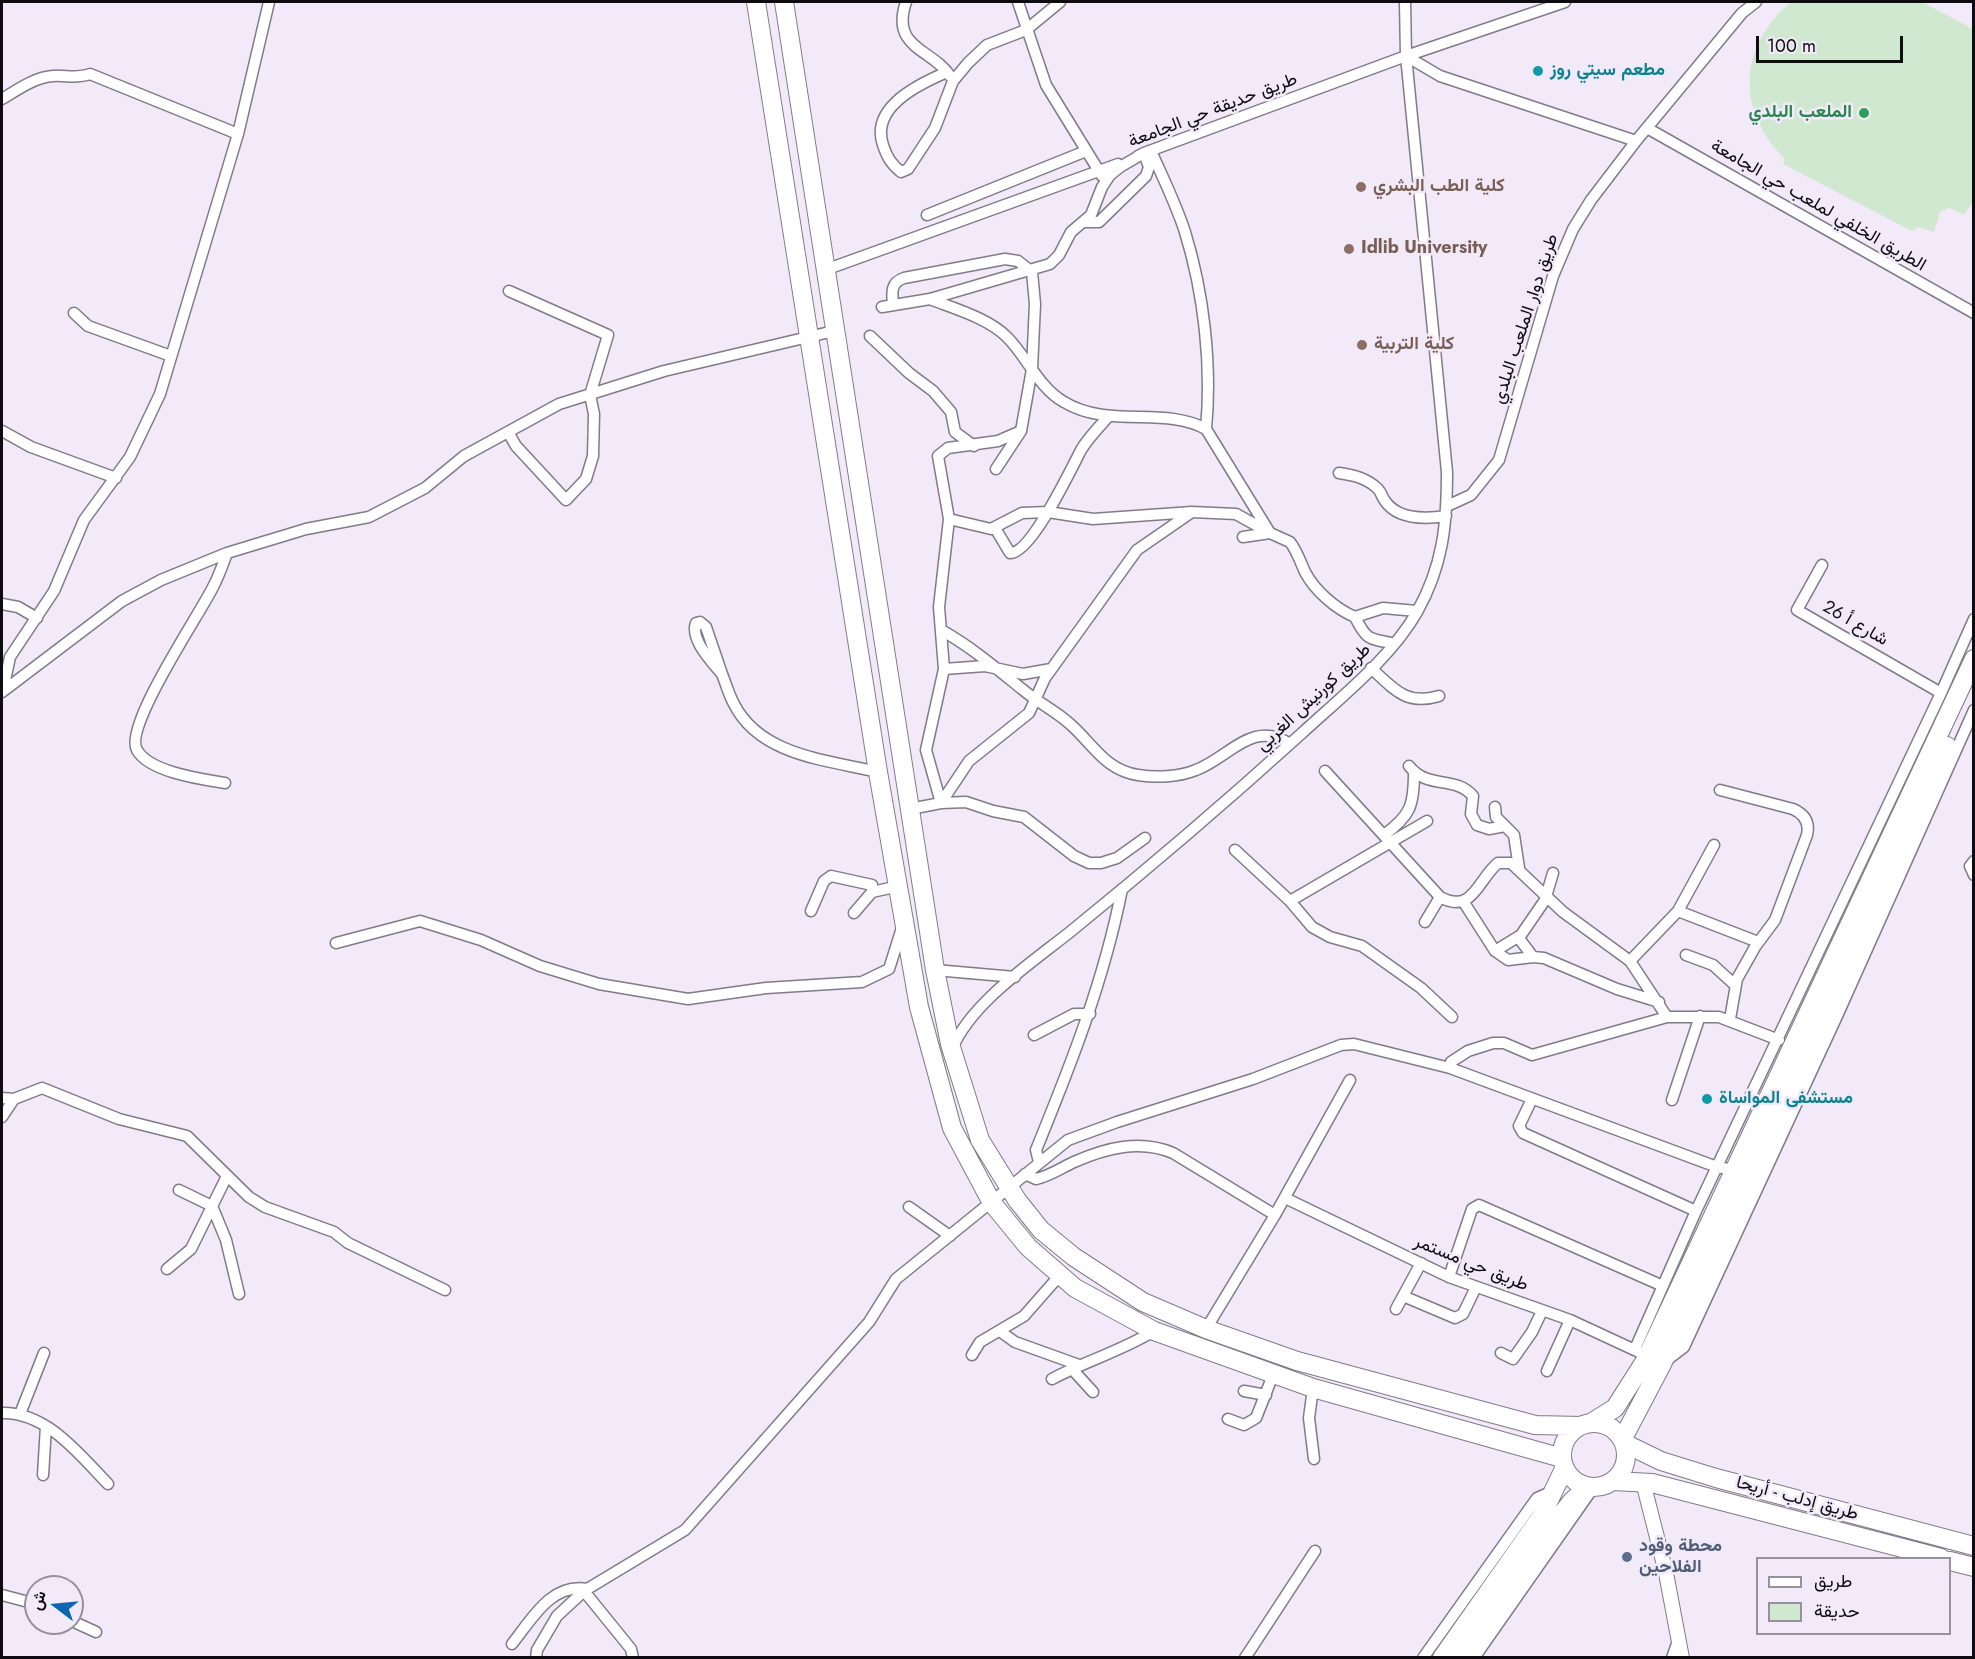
<!DOCTYPE html>
<html>
<head>
<meta charset="utf-8">
<style>
  body { margin:0 }
  #map { position:relative; width:1975px; height:1659px; overflow:hidden; background:#f2e9f9; font-family:Jost,Vazirmatn,sans-serif }
  canvas { display:block }
  .frame { position:absolute; inset:0; border:3px solid #0f0c11; pointer-events:none }
  .legend { position:absolute; left:1756px; top:1557px; width:195px; height:78px; box-sizing:border-box; background:#f2e9f9; border:2px solid #97919c; margin:0; padding:8px 10px; list-style:none; font-size:18px; color:#0f0c11 }
  .legend li { display:flex; align-items:center; gap:12px; height:30px }
  .legend b { width:30px; border:2px solid #97919c }
  .north { position:absolute; left:24px; top:1575px; width:60px; height:60px; box-sizing:border-box; background:#f2e9f9; border:2px solid #97919c; border-radius:50%; rotate:286deg; font-size:16px; font-weight:700; line-height:24px; text-align:center; color:#0f0c11 }
  .north::after { content:''; display:block; margin:auto; width:21px; height:27px; background:#0967b4; clip-path:polygon(50% 0,100% 100%,50% 72%,0 100%) }
  .scale { position:absolute; left:1756px; top:36px; width:147px; height:27px; box-sizing:border-box; border:3px solid #0f0c11; border-top:0; padding-left:8px; font-size:18px; line-height:21px; white-space:nowrap; color:#0f0c11; -webkit-text-stroke:4px #f2e9f9; paint-order:stroke }
</style>
</head>
<body>
<div id="map">
<canvas width="1975" height="1659"></canvas>
<div class="frame"></div>
<ul class="legend">
<li><b style="height:8px;background:#fff"></b>طريق</li>
<li><b style="height:16px;background:#cfe8cf"></b>حديقة</li>
</ul>
<div class="north">ش</div>
<div class="scale">100 m</div>
</div>
<script>
const g = document.querySelector('canvas').getContext('2d');
g.lineJoin = 'round';
function fillPath(path, color) {
  g.fillStyle = color;
  g.fill(path, 'evenodd');
}
function trace(path, color, width, dash) {
  g.strokeStyle = color;
  g.lineWidth = width;
  g.lineCap = dash ? 'butt' : 'round';
  g.setLineDash(dash || []);
  g.stroke(path);
}
function drawText(font, color, halo, rows, align = 'center') {
  g.font = font + ' Jost,Vazirmatn,sans-serif';
  g.lineWidth = 5;
  g.setLineDash([]);
  g.textBaseline = 'middle';
  g.strokeStyle = halo;
  g.fillStyle = color;
  for (const [text, x, y, turn = 0] of rows) {
    g.save();
    g.translate(x, y);
    g.rotate((+turn || 0) * Math.PI / 180);
    g.textAlign = isNaN(turn) ? turn : align;
    if (halo) g.strokeText(text, 0, 0);
    g.fillText(text, 0, 0);
    g.restore();
  }
}
fillPath(new Path2D(`
  M 1791,2 L 1922,2 L 1973,29 L 1973,202 L 1964,215 L 1949,208 L 1940,212 L 1934,232 L 1918,227 L 1912,231 L 1783,164 L 1785,159 C 1736,110 1738,47 1791,2 Z`), '#cfe8cf');
const minor = new Path2D(`
  M 906,2 C 890,49 933,49 950,76
  M 1018,2 L 1046,85 L 1102,176
  M 1406,56 L 1440,76 L 1636,141
  M 947,72 C 919,84 870,107 883,145 C 887,157 891,164 901,172 L 908,169 L 935,128 L 953,81 L 968,63 L 987,45 L 1026,30 L 1060,2
  M 2,99 C 17,90 35,77 53,76 C 66,75 76,79 90,74 L 238,134
  M 1647,128 L 1974,313
  M 1151,151 C 1163,178 1176,204 1185,232 C 1204,294 1212,365 1206,429
  M 927,215 L 1086,151
  M 1085,222 L 1099,222 L 1146,176 L 1149,167 L 1144,153 L 1138,156
  M 825,270 L 1118,164
  M 930,299 C 955,309 988,318 1007,337 C 1027,357 1039,388 1064,402 C 1109,429 1164,406 1206,429 L 1270,533
  M 893,305 C 892,293 890,283 904,278 L 1005,259 L 1018,261 L 1032,272 L 1035,304 L 1032,369 L 1021,431 L 996,469
  M 882,307 L 930,299 L 1050,264 L 1059,255 L 1071,232 L 1091,215 L 1102,187 L 1110,175 L 1120,167 L 1144,153 L 1406,56 L 1565,2
  M 74,313 L 88,326 L 171,356
  M 870,336 L 909,373 L 933,391 L 951,412 L 955,432 L 974,446
  M 2,431 L 31,447 L 116,478
  M 508,432 L 516,446 L 566,500 L 586,479 L 593,456 L 594,414 L 590,395 L 608,335 L 509,291
  M 1339,473 C 1353,475 1367,478 1378,489 C 1381,492 1382,497 1385,501 C 1398,520 1426,519 1446,516
  M 1447,506 L 1471,495 L 1499,460 L 1553,276 L 1573,229 L 1591,200 L 1636,141 L 1742,13 L 1756,2
  M 949,519 L 991,529 L 1022,513 L 1048,512 L 1093,519 L 1192,512 L 1236,514 L 1265,530
  M 995,528 L 1010,553 C 1031,554 1071,469 1081,450 C 1088,438 1099,427 1108,417
  M 1243,537 L 1270,533 L 1290,542 C 1297,551 1300,561 1305,572 C 1315,591 1336,609 1355,617 C 1366,639 1368,639 1392,643
  M 1822,565 L 1797,610 L 1941,693
  M 2,604 L 18,607 L 37,618
  M 1355,617 L 1383,608 L 1417,611
  M 700,622 L 706,627 L 722,674 C 712,662 690,640 696,623 Z
  M 941,630 C 970,646 996,668 1022,689 C 1037,702 1056,711 1070,724 C 1093,744 1105,770 1138,775 C 1156,778 1179,777 1196,770 C 1230,757 1252,719 1290,744
  M 1371,668 C 1394,689 1406,706 1439,696
  M 944,669 L 985,666 L 1023,674 L 1051,669
  M 722,674 C 726,684 729,695 734,704 C 760,756 828,760 878,772
  M 3,690 L 10,657 L 54,591 L 84,520 L 130,457 L 160,394 L 238,134 L 269,2
  M 2,692 L 122,601 L 161,580 L 227,553 L 306,529 L 369,517 L 425,488 L 464,456 L 559,404 L 664,371 L 834,331
  M 1409,766 C 1428,790 1455,775 1473,796 L 1471,814 L 1477,825 L 1489,829 L 1505,826
  M 1325,771 L 1440,897 C 1473,915 1478,879 1498,863 L 1511,863 L 1563,912 L 1630,961 L 1667,1017
  M 225,783 C 201,779 149,772 137,750 C 123,727 200,614 213,587 C 219,576 223,564 227,553
  M 1720,790 L 1793,809 C 1804,814 1810,822 1807,835 L 1775,920 L 1755,947 L 1737,979 L 1730,1019
  M 941,803 L 926,750 L 944,669 L 939,607 L 949,519 L 938,456 L 948,448 L 998,441 L 1021,431
  M 941,803 L 969,761 L 1029,713 L 1045,678 L 1137,550 L 1192,512
  M 1495,807 L 1496,817 L 1514,835 L 1519,868
  M 910,809 L 941,803 L 966,802 L 993,811 L 1024,817 L 1074,856 L 1089,863 L 1101,863 L 1117,858 L 1145,838
  M 1384,835 C 1410,816 1414,806 1414,773
  M 1235,850 L 1290,901 L 1312,927 L 1330,937 L 1362,946 L 1421,988 L 1452,1017
  M 1974,861 L 1970,866 L 1974,875
  M 1290,901 L 1427,821
  M 1463,901 L 1495,951 L 1508,960 L 1533,957 L 1544,958 L 1617,989 L 1659,1002
  M 811,911 L 824,881 L 831,876 L 872,885 L 872,892
  M 1678,911 L 1758,942
  M 854,913 L 872,892 L 899,886
  M 1425,922 L 1440,897
  M 1518,937 L 1533,957
  M 336,943 L 420,921 L 481,940 L 540,966 L 599,984 L 688,999 L 766,988 L 862,982 L 889,969 L 901,931
  M 1495,951 L 1521,935 L 1545,900 L 1553,873
  M 1686,955 L 1713,965 L 1735,985
  M 1630,961 L 1678,911 L 1714,845
  M 935,970 L 1015,977
  M 1034,1035 L 1074,1014 L 1090,1014
  M 952,1049 C 971,1003 1031,963 1070,932 C 1149,868 1226,802 1301,734 C 1340,698 1391,658 1417,612 C 1443,566 1447,524 1447,472 L 1406,56 L 1405,2
  M 1450,1068 L 1451,1062 L 1468,1051 L 1493,1043 L 1504,1043 L 1532,1055 L 1667,1017 L 1719,1017 L 1779,1040
  M 2,1098 L 14,1099 L 42,1088 L 119,1119 L 187,1136 L 249,1197 L 265,1207 L 334,1232 L 348,1243 L 445,1290
  M 1532,1099 L 1519,1126 L 1523,1133 L 1696,1211
  M 1672,1100 L 1700,1016
  M 2,1117 L 14,1099
  M 1039,1162 L 1036,1150 C 1071,1064 1104,981 1122,889
  M 1025,1174 L 1036,1179 C 1050,1176 1061,1168 1074,1162 C 1106,1148 1140,1139 1173,1153 L 1275,1215
  M 179,1190 L 212,1206 L 226,1240 L 239,1294
  M 1285,1198 L 1449,1277 L 1570,1320 L 1639,1352
  M 909,1207 L 950,1236
  M 167,1269 L 191,1249 L 227,1176
  M 1449,1277 L 1472,1209 L 1479,1205 L 1663,1286
  M 1403,1296 L 1455,1318 L 1463,1314 L 1476,1287
  M 1396,1309 L 1421,1263
  M 1206,1329 L 1275,1215 L 1350,1080
  M 1001,1332 L 1015,1342 L 1079,1365
  M 1635,1349 L 1696,1211 L 1941,693 L 1974,619
  M 1501,1353 L 1513,1359 L 1532,1332 L 1542,1311
  M 972,1355 L 980,1342 L 1024,1316 L 1060,1275
  M 1667,1360 L 1684,1347 L 1838,1014 L 1974,710
  M 1072,1369 L 1093,1392
  M 1547,1371 L 1570,1320
  M 1052,1379 C 1086,1361 1121,1351 1154,1331
  M 1313,1388 L 1309,1418 L 1314,1459
  M 1244,1391 L 1266,1395
  M 2,1413 C 47,1412 79,1454 108,1484
  M 20,1414 L 44,1353
  M 1228,1419 L 1244,1425 L 1256,1418 L 1273,1375
  M 43,1475 L 46,1426
  M 584,1591 L 631,1649 L 633,1658
  M 2,1595 L 36,1604
  M 72,1621 L 96,1632
  M 512,1644 C 532,1619 551,1583 587,1589
  M 536,1658 L 537,1650 L 557,1616 L 584,1591 L 685,1530 L 869,1322 L 896,1279 L 1068,1140 L 1117,1122 L 1253,1079 L 1341,1045 L 1354,1044 L 1450,1068 L 1717,1167 L 1734,1170
  M 1245,1658 L 1315,1551
  M 1423,1658 L 1537,1498 L 1553,1491
  M 1474,1658 L 1591,1491
  M 1672,1658 L 1678,1641`);
const tertiary = new Path2D(`
  M 1643,1482 L 1666,1573 L 1682,1658`);
const primary = new Path2D(`
  M 756,2 L 878,772 L 919,1007 L 952,1128 L 992,1203 L 1028,1247 L 1075,1288 L 1154,1331 L 1313,1388 L 1562,1458
  M 784,2 L 935,970 L 950,1044 L 980,1140 L 1017,1200 L 1041,1230 L 1074,1257 L 1143,1302 L 1206,1329 L 1297,1361 L 1535,1425 L 1581,1426
  M1562 1455a32 32 0 1 1 64 0a32 32 0 1 1-64 0Z
  M 1591,1423 L 1615,1408 L 1645,1361 L 1974,659
  M 1622,1440 L 1662,1364 L 1947,746
  M 1624,1443 L 1661,1461 L 1716,1478 L 1974,1546
  M 1613,1481 L 1652,1483 L 1941,1558
  M 1950,1561 L 1974,1567
  M 1442,1658 L 1541,1517 L 1564,1469
  M 1460,1658 L 1553,1525 L 1572,1501 L 1587,1487`);
trace(minor, '#827a88', 13);
trace(tertiary, '#827a88', 16);
trace(primary, '#827a88', 20);
trace(minor, '#fff', 10);
trace(tertiary, '#fff', 14);
trace(primary, '#fff', 18);
for (const [x, y, r, color] of [
  [1538,71,6,"#0f9aa8"],
  [1864,113,6,"#2e9e5b"],
  [1361,187,6,"#8d6e63"],
  [1349,249,6,"#8d6e63"],
  [1362,345,6,"#8d6e63"],
  [1707,1099,6,"#0f9aa8"],
  [1627,1557,6,"#5c6f8a"]
]) {
  const dot = new Path2D();
  dot.arc(x, y, r, 0, 2 * Math.PI);
  g.fillStyle = color;
  g.fill(dot);
  trace(dot, '#f2e9f9', 2);
}
drawText('bold 18px', '#0d838f', '#f2e9f9', [
  ["مطعم سيتي روز",1550,71],
  ["مستشفى المواساة",1719,1099]
], 'left');
drawText('18px', '#0f0c11', '#f2e9f9', [
  ["طريق حديقة حي الجامعة",1213,111,-21],
  ["الطريق الخلفي لملعب حي الجامعة",1818,206,30],
  ["طريق دوار الملعب البلدي",1526,319,-72],
  ["شارع أ 26",1855,624,30],
  ["طريق كورنيش الغربي",1314,698,-43],
  ["طريق حي مستمر",1471,1264,22],
  ["طريق إدلب - أريحا",1797,1499,15]
]);
drawText('bold 18px', '#27864d', '#f2e9f9', [
  ["الملعب البلدي",1852,113]
], 'right');
drawText('bold 18px', '#785e54', '#f2e9f9', [
  ["كلية الطب البشري",1373,187],
  ["Idlib University",1361,249],
  ["كلية التربية",1374,345]
], 'left');
drawText('bold 18px', '#4e5e75', '#f2e9f9', [
  ["محطة وقود",1639,1547],
  ["الفلاحين",1639,1568]
], 'left');
</script>
</body>
</html>
